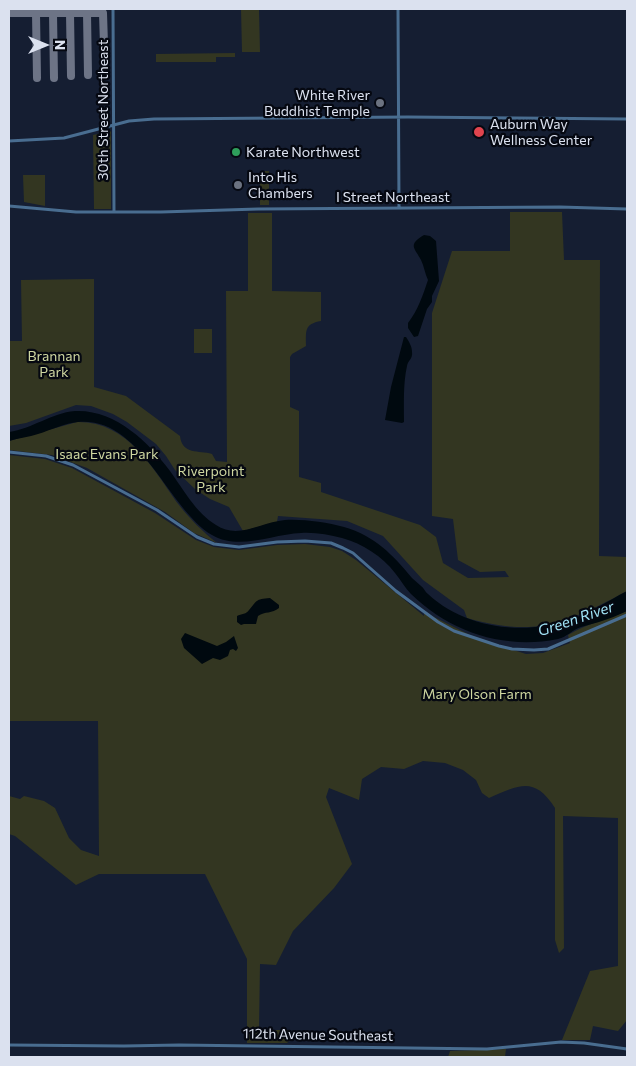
<!DOCTYPE html>
<html>
<head>
<meta charset="utf-8">
<style>
  body { margin:0 }
  #map { position:relative; width:636px; height:1066px; overflow:hidden; background:#151e32; font-family:Commissioner,sans-serif }
  canvas { display:block }
  .frame { position:absolute; inset:0; border:10px solid #dbe1ef; pointer-events:none }
  .north { position:absolute; left:20px; top:20px; width:50px; height:50px; -webkit-text-stroke:4px #050811; paint-order:stroke; rotate:90deg; font-size:14px; font-weight:700; line-height:20px; text-align:center; color:#dbe1ef }
  .north::after { content:''; display:block; margin:auto; width:18px; height:22px; background:#dbe1ef; clip-path:polygon(50% 0,100% 100%,50% 72%,0 100%) }
</style>
</head>
<body>
<div id="map">
<canvas width="636" height="1066"></canvas>
<div class="frame"></div>
<div class="north">N</div>
</div>
<script>
const g = document.querySelector('canvas').getContext('2d');
g.lineJoin = 'round';
function fillPath(path, color) {
  g.fillStyle = color;
  g.fill(path, 'evenodd');
}
function trace(path, color, width, dash) {
  g.strokeStyle = color;
  g.lineWidth = width;
  g.lineCap = dash ? 'butt' : 'round';
  g.setLineDash(dash || []);
  g.stroke(path);
}
function drawText(font, color, halo, rows, align = 'center') {
  g.font = font + ' Commissioner,sans-serif';
  g.lineWidth = 4.5;
  g.setLineDash([]);
  g.textBaseline = 'middle';
  g.strokeStyle = halo;
  g.fillStyle = color;
  for (const [text, x, y, turn = 0] of rows) {
    g.save();
    g.translate(x, y);
    g.rotate((+turn || 0) * Math.PI / 180);
    g.textAlign = isNaN(turn) ? turn : align;
    if (halo) g.strokeText(text, 0, 0);
    g.fillText(text, 0, 0);
    g.restore();
  }
}
fillPath(new Path2D(`
  M 241,9 L 259,9 L 260,52 L 242,52 Z
  M 235,53 L 235,57 L 216,57 L 216,62 L 156,62 L 156,54 Z
  M 111,131 L 111,209 L 94,209 L 93,135 Z
  M 260,171 L 269,171 L 269,205 L 260,205 Z
  M 23,175 L 45,175 L 45,206 L 24,202 Z
  M 510,212 L 562,212 L 564,260 L 600,260 L 599,556 L 627,557 L 627,591 C 567,623 536,638 467,618 L 464,610 L 423,580 L 383,536 L 347,521 L 278,516 L 277,522 L 243,531 L 229,507 L 210,499 L 195,489 L 175,470 L 166,456 L 156,444 L 127,422 L 113,414 L 91,406 L 76,405 L 26,423 L 9,426 L 9,341 L 22,341 L 21,280 L 94,279 L 94,387 L 126,396 L 180,436 C 182,455 199,450 212,454 L 216,461 L 227,462 L 226,291 L 248,291 L 248,213 L 272,213 L 272,291 L 321,292 L 321,321 C 304,324 306,331 306,346 L 292,354 L 290,357 L 290,407 L 299,411 L 299,477 L 321,483 L 321,492 L 420,525 L 436,537 L 443,563 L 468,578 L 509,577 L 505,571 L 480,572 L 458,560 L 453,519 L 432,516 L 432,313 L 452,251 L 510,251 Z
  M 194,329 L 212,329 L 212,353 L 194,353 Z
  M 77,422 C 128,421 153,469 179,505 C 190,519 203,532 217,543 L 194,533 L 165,512 L 87,468 L 52,455 L 9,450 L 9,441 Z
  M 9,455 L 45,459 L 72,468 L 155,513 L 196,540 L 214,547 L 239,550 L 277,545 L 305,544 L 330,547 L 342,551 L 356,560 L 424,616 L 424,612 L 476,638 L 526,654 L 543,653 L 570,643 L 568,635 C 586,624 607,619 627,611 L 627,1020 L 618,1031 L 593,1026 L 590,1040 L 562,1040 L 590,971 L 618,966 L 618,818 L 563,816 L 564,948 L 559,953 L 555,940 L 555,808 C 534,776 520,785 489,798 L 482,793 L 476,780 L 463,770 L 445,763 L 423,761 L 404,769 L 381,767 L 362,779 L 359,800 L 329,788 L 326,797 L 352,864 L 334,888 L 293,931 L 276,965 L 260,964 L 259,1030 L 290,1030 L 290,1040 L 287,1043 L 247,1043 L 247,959 L 205,874 L 99,874 L 76,885 L 15,836 L 9,834 L 9,796 L 20,799 L 24,796 L 44,801 L 55,808 L 69,838 L 81,850 L 99,856 L 98,721 L 9,721 Z
  M 506,1049 L 505,1057 L 448,1057 L 450,1051 Z`), '#333621');
fillPath(new Path2D(`
  M 424,235 L 430,236 L 436,241 L 439,281 L 432,296 L 432,302 L 427,309 L 418,336 L 414,337 L 408,328 L 408,323 C 418,310 423,295 428,280 C 425,274 424,266 421,260 C 415,248 407,245 424,235 Z
  M 404,337 L 406,337 C 409,342 412,346 412,352 C 413,359 408,360 407,366 C 403,384 404,404 404,422 L 402,423 L 385,420 L 391,387 Z
  M 75,411 C 114,409 148,441 170,471 C 183,489 196,513 216,525 C 238,540 261,522 285,520 C 303,519 326,522 344,527 C 375,536 393,555 412,578 C 415,581 418,583 421,586 C 424,588 425,592 428,594 C 464,628 521,635 567,621 C 588,614 608,601 627,591 L 627,611 C 618,615 609,619 599,622 C 593,624 587,625 581,627 C 572,630 567,637 558,639 C 504,650 450,632 411,594 C 405,588 401,580 395,573 C 382,556 363,544 342,538 C 329,535 315,532 301,533 C 273,534 239,551 212,535 C 167,508 141,416 78,422 C 65,423 51,430 38,434 C 29,437 19,438 9,441 L 9,432 C 32,429 51,413 75,411 Z
  M 270,598 L 279,605 L 279,608 C 272,614 265,611 258,616 L 256,624 L 244,624 L 241,625 L 237,622 L 237,616 C 241,614 247,614 249,610 C 257,601 255,599 270,598 Z
  M 185,633 L 217,646 L 226,642 L 234,636 L 238,648 L 236,651 L 233,649 L 230,650 L 228,656 L 220,660 L 213,658 L 202,664 L 184,648 L 181,639 Z`), '#00090f');
trace(new Path2D(`
  M 9,13 L 103,13 L 105,76
  M 36,13 L 37,78
  M 53,13 L 54,78
  M 70,13 L 71,76
  M 87,13 L 88,75`), '#6d7486', 8);
trace(new Path2D(`
  M 113,9 L 114,212
  M 398,9 L 399,208
  M 9,141 L 64,138 L 129,121 L 154,119 L 408,117 L 627,119
  M 9,206 L 76,212 L 161,212 L 258,209 L 560,207 L 627,209
  M 9,452 L 46,456 L 73,465 L 157,510 L 197,537 L 214,544 L 239,547 L 277,542 L 305,541 L 331,543 L 343,548 L 353,553 L 396,591 L 438,622 L 454,631 L 499,646 L 512,649 L 534,650 L 548,649 L 627,615
  M 9,1045 L 124,1046 L 179,1045 L 487,1049 L 561,1042 L 584,1043 L 627,1049`), '#496d90', 3);
for (const [x, y, r, color] of [
  [380,103,5,"#6b7280"],
  [479,132,6,"#e0444e"],
  [236,152,5,"#2e9e5b"],
  [238,185,5,"#6b7280"]
]) {
  const dot = new Path2D();
  dot.arc(x, y, r, 0, 2 * Math.PI);
  g.fillStyle = color;
  g.fill(dot);
  trace(dot, '#050811', 2);
}
drawText('14px', '#dbe1ef', '#050811', [
  ["White River",370,95,"right"],
  ["Buddhist Temple",370,111,"right"],
  ["Auburn Way",490,124],
  ["Wellness Center",490,140],
  ["Karate Northwest",246,152],
  ["Into His",248,177],
  ["Chambers",248,193]
], 'left');
drawText('14px', '#dbe1ef', '#050811', [
  ["30th Street Northeast",103,110,-90],
  ["I Street Northeast",393,197],
  ["112th Avenue Southeast",318,1035,1]
]);
drawText('14px', '#cfd7a1', '#050811', [
  ["Brannan",54,356],
  ["Park",54,372],
  ["Isaac Evans Park",107,454],
  ["Riverpoint",211,471],
  ["Park",211,487],
  ["Mary Olson Farm",477,694]
]);
drawText('italic 15px', '#a0e2f5', '#050811', [
  ["Green River",576,619,-19]
]);
</script>
</body>
</html>
